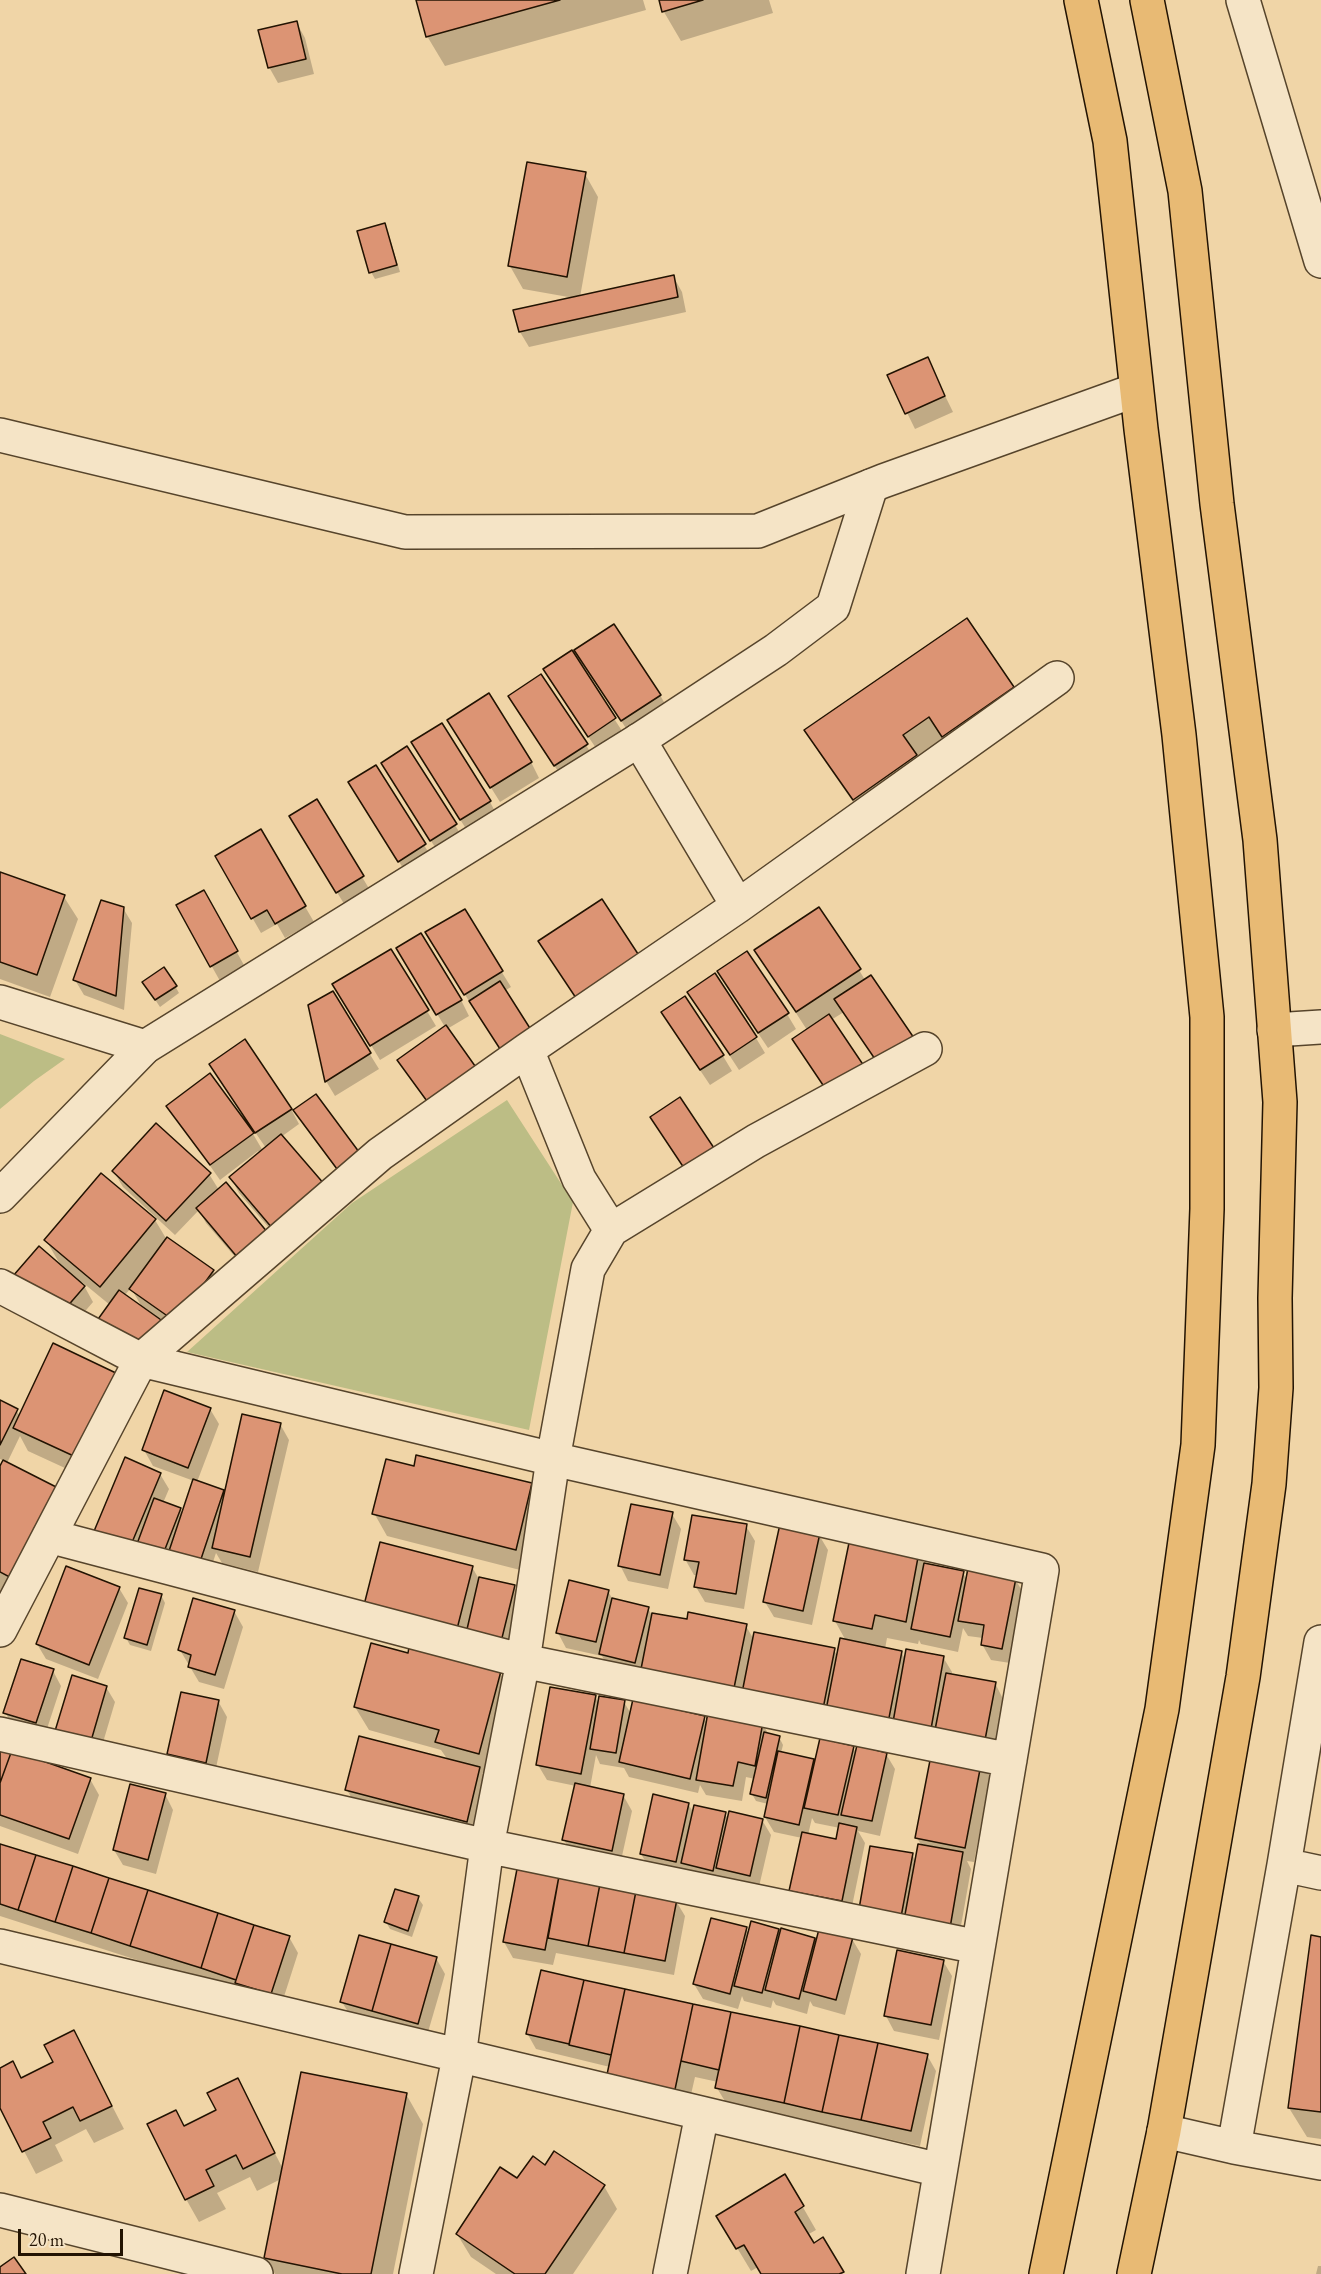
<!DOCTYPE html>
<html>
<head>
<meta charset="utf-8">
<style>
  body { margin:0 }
  #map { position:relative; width:1321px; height:2274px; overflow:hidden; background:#f0d5a7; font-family:"EB Garamond",serif }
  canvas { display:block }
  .scale { position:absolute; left:18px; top:2229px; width:105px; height:27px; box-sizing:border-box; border:3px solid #221302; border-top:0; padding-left:8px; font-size:18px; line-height:21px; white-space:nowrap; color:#221302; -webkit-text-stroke:4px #f5e4c6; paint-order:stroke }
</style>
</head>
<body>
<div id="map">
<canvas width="1321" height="2274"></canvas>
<div class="scale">20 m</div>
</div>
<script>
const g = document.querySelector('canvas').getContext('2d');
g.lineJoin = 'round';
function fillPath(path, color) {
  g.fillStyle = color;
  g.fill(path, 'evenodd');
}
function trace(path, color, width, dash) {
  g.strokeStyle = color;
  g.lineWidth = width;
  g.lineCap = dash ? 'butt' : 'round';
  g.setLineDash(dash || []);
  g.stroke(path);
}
fillPath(new Path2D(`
  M 0,1034 L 65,1059 L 34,1081 L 0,1109 Z
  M 507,1100 L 573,1202 L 529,1430 L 187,1352 L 352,1203 Z`), '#bcbd85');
fillPath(new Path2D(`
  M 417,0 L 643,0 L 646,10 L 445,66 L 427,36 Z
  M 660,0 L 769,0 L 773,13 L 681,41 L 664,12 Z
  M 296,22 L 305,38 L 314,74 L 278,83 L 269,67 Z
  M 585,174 L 598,197 L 580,297 L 673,276 L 682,292 L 686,312 L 529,347 L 520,332 L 515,311 L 574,298 L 523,289 L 510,266 Z
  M 384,225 L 388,232 L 400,272 L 375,279 L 371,272 Z
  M 927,359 L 953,412 L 915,429 L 889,376 Z
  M 966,620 L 1026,711 L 944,739 L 917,757 L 929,779 L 867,822 L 819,753 L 806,730 Z
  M 571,652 L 624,734 L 598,751 L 553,685 Z
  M 585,665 L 660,695 L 669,711 L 631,736 Z
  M 518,712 L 586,745 L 595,760 L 564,780 Z
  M 458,735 L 531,762 L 539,778 L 500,802 Z
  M 421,758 L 490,802 L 498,817 L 470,835 Z
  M 391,778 L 455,825 L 464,840 L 440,855 Z
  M 359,798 L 424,845 L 433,860 L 408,876 Z
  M 317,801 L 371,892 L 346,907 L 300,832 Z
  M 261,831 L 314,922 L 285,938 L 277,924 L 261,933 L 217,856 Z
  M 0,874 L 64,897 L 78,919 L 50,997 L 0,979 Z
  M 178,906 L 212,907 L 245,967 L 220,981 Z
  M 123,908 L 132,923 L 124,1010 L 84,995 L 75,980 Z
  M 464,911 L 511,987 L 474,1009 L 436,948 Z
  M 756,951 L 859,970 L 865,980 L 844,1012 L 831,1020 L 807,1030 Z
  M 407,964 L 461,1000 L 469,1016 L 447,1029 L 441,1122 L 399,1060 L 445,1027 Z
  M 335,985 L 427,1011 L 436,1026 L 380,1060 Z
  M 175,986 L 179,993 L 160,1007 L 148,989 Z
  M 727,987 L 787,1014 L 796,1029 L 768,1048 Z
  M 332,993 L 379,1069 L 335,1096 L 326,1081 Z
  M 698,1007 L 756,1038 L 765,1053 L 739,1070 Z
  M 671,1027 L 723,1056 L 732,1071 L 710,1085 Z
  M 219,1080 L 291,1109 L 299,1124 L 281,1137 L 283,1244 L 239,1193 L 231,1178 L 260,1153 L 258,1151 L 220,1180 L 168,1106 L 253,1134 L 263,1151 L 266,1148 Z
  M 295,1111 L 370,1172 L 350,1187 L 304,1126 Z
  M 114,1172 L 209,1174 L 219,1190 L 248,1272 L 206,1223 L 199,1210 L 175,1235 L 123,1187 Z
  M 101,1175 L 155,1220 L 167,1240 L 213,1271 L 222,1287 L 185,1337 L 160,1318 L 171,1339 L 110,1305 L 82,1282 L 93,1302 L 69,1330 L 61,1266 L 46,1240 ZM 131,1288 L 143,1309 L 124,1296 Z
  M 54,1345 L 91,1480 L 28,1451 L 20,1436 L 7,1463 L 65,1493 L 0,1637 L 0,1470 L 4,1461 L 0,1459 L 0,1402 L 16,1410 L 20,1416 Z
  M 210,1409 L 219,1424 L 197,1482 L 223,1491 L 225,1495 L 280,1424 L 289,1440 L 258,1572 L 222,1563 L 216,1553 L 207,1580 L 102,1551 L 160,1474 L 169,1489 L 163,1503 L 180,1509 L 183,1515 L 194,1481 L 153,1466 L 144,1450 Z
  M 415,1468 L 531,1485 L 544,1507 L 528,1572 L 387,1536 L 374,1513 Z
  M 672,1514 L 681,1529 L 668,1589 L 628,1581 L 620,1565 Z
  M 746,1526 L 755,1541 L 744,1609 L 705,1602 L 696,1587 L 698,1575 L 694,1575 L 685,1559 Z
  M 819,1535 L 828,1550 L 812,1625 L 774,1617 L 765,1602 Z
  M 918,1553 L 925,1565 L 963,1573 L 967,1580 L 1015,1579 L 1024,1594 L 1010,1663 L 991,1660 L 982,1644 L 983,1638 L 968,1636 L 963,1628 L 958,1652 L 921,1644 L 919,1640 L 918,1644 L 887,1638 L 885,1649 L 901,1652 L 906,1660 L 943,1657 L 952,1672 L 952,1675 L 995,1683 L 1003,1699 L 993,1754 L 609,1669 L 602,1656 L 566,1648 L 558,1633 L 608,1591 L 613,1600 L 648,1608 L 651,1614 L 688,1621 L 746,1626 L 754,1640 L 834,1650 L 838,1657 L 846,1641 L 835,1621 Z
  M 472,1567 L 480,1581 L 514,1587 L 523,1602 L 509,1661 L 378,1632 Z
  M 119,1588 L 128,1603 L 98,1679 L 46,1659 L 37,1644 Z
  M 161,1595 L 165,1603 L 151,1651 L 130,1645 L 126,1638 Z
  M 234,1611 L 243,1627 L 224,1689 L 199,1682 L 180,1650 Z
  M 409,1655 L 500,1673 L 513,1695 L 492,1776 L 482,1773 L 493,1791 L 479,1844 L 360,1813 L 347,1790 L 448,1760 L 441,1750 L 369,1730 L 355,1707 Z
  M 53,1671 L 61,1686 L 44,1738 L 14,1728 L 5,1712 Z
  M 106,1687 L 115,1702 L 99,1756 L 66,1746 Z
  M 595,1696 L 599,1704 L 624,1702 L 631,1714 L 704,1718 L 707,1724 L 762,1723 L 769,1735 L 779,1737 L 783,1745 L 781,1753 L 813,1760 L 815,1765 L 853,1747 L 856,1753 L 886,1754 L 895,1769 L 880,1836 L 858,1831 L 865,1843 L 850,1916 L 799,1906 L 791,1891 L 802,1838 L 774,1832 L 765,1817 L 768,1804 L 756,1801 L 752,1794 L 755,1779 L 746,1777 L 742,1801 L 706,1795 L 700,1785 L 698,1793 L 629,1777 L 624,1768 L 600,1764 L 596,1755 L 590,1788 L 623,1795 L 632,1811 L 620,1865 L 573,1855 L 564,1840 L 576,1786 L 547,1780 L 538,1765 ZM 812,1818 L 815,1823 L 840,1828 L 837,1841 L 808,1835 Z
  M 218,1701 L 227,1717 L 214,1777 L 178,1769 L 169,1754 Z
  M 0,1747 L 90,1779 L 99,1795 L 78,1854 L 0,1826 Z
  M 981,1761 L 990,1776 L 974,1862 L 967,1861 L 971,1869 L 958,1943 L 869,1924 L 912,1854 L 916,1862 L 922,1846 L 917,1838 Z
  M 165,1794 L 173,1810 L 156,1874 L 123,1865 L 114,1850 Z
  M 688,1804 L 694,1813 L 725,1814 L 729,1820 L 762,1820 L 771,1835 L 758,1891 L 727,1883 L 723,1877 L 721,1885 L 691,1878 L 686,1869 L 684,1877 L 650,1869 L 641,1854 Z
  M 0,1845 L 289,1937 L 298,1953 L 280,2009 L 243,1994 L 0,1916 Z
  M 518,1870 L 676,1901 L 685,1916 L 674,1975 L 556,1953 L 553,1965 L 513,1958 L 504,1942 Z
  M 418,1898 L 423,1905 L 412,1937 L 390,1929 L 386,1922 Z
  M 746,1929 L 749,1934 L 778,1930 L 781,1935 L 814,1939 L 817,1944 L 852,1939 L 861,1954 L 845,2015 L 813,2006 L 810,2001 L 807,2014 L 776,2005 L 773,2000 L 771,2008 L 744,2001 L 742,1996 L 738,2009 L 703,1999 L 694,1984 Z
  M 1321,1938 L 1321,2139 L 1307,2137 L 1289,2108 Z
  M 436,1958 L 445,1974 L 426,2039 L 351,2017 L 342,2002 Z
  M 943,1961 L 952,1976 L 939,2040 L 894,2031 L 886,2016 Z
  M 542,1972 L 927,2055 L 936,2071 L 920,2146 L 726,2103 L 717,2088 L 718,2082 L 695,2077 L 685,2121 L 610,2067 L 536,2049 L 527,2033 Z
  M 74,2032 L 124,2129 L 94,2143 L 86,2129 L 55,2145 L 63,2161 L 36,2174 L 0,2105 L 0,2070 L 13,2063 L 22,2079 L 55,2063 Z
  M 237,2080 L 283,2169 L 406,2094 L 423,2124 L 393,2274 L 275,2274 L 265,2258 L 281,2179 L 257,2191 L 250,2177 L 217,2193 L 226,2209 L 199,2222 L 186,2199 L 185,2127 L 218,2110 Z
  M 546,2167 L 604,2186 L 617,2209 L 573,2274 L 496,2274 L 471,2257 L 457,2234 L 518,2180 Z
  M 785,2176 L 816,2230 L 807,2235 L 813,2245 L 822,2239 L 843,2274 L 762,2274 L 758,2267 L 751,2271 L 718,2216 Z
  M 1318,2266 L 1321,2266 L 1321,2274 L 1316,2274 Z`), '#0003');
const building = new Path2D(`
  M 416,0 L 560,0 L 426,37 Z
  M 659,0 L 703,0 L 662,12 Z
  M 297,21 L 306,59 L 268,68 L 258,30 Z
  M 527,162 L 586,172 L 567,277 L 508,266 Z
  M 385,223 L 397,265 L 369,273 L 357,231 Z
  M 674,275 L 678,297 L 519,332 L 513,310 Z
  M 928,357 L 945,396 L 905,414 L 887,375 Z
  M 967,618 L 1014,687 L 942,737 L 929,717 L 903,735 L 917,755 L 853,800 L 804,730 Z
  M 614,624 L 661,695 L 621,721 L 574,650 Z
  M 572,650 L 616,718 L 588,737 L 543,669 Z
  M 541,674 L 588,744 L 554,766 L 508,696 Z
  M 489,693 L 532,762 L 490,788 L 447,720 Z
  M 442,723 L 491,801 L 460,820 L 411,742 Z
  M 407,746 L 457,824 L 430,841 L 381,763 Z
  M 376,765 L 426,844 L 398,862 L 348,782 Z
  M 317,799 L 364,876 L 336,893 L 289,816 Z
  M 261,829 L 306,906 L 275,924 L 267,910 L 251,919 L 215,856 Z
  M 0,872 L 65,895 L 37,975 L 0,962 Z
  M 204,890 L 238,951 L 210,967 L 176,905 Z
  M 602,899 L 640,957 L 576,998 L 538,941 Z
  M 101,900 L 124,907 L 116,996 L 73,980 Z
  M 819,907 L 861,969 L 796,1012 L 754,950 Z
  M 465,909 L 503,971 L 464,995 L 425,932 Z
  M 421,933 L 462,1000 L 436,1015 L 396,948 Z
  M 391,949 L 429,1010 L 370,1046 L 332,984 Z
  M 747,951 L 789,1013 L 758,1033 L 717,971 Z
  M 164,967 L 177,986 L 155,1000 L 142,982 Z
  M 715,973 L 757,1037 L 730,1055 L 687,992 Z
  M 871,975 L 914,1038 L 877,1062 L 834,999 Z
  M 500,981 L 533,1033 L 502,1052 L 469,1001 Z
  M 333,991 L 371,1053 L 325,1082 L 308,1005 Z
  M 685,996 L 724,1055 L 700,1070 L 661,1012 Z
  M 829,1014 L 866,1069 L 829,1094 L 792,1039 Z
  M 446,1025 L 480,1073 L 432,1108 L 397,1060 Z
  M 245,1039 L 292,1109 L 255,1133 L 209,1064 Z
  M 210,1073 L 254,1133 L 210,1165 L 166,1106 Z
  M 316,1094 L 362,1156 L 340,1173 L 293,1110 Z
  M 680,1097 L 720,1157 L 690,1177 L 650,1117 Z
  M 156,1123 L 211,1173 L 166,1221 L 112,1171 Z
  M 281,1134 L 325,1185 L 273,1229 L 229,1177 Z
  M 101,1173 L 156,1219 L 100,1287 L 44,1240 Z
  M 226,1182 L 268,1233 L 238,1258 L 196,1208 Z
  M 167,1237 L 214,1270 L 176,1322 L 129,1289 Z
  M 39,1246 L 85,1286 L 59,1316 L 13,1276 Z
  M 119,1290 L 164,1322 L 141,1354 L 96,1322 Z
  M 53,1343 L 118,1374 L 78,1458 L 13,1428 Z
  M 164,1390 L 211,1408 L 188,1468 L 142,1450 Z
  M 0,1400 L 18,1409 L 0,1445 Z
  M 242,1414 L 281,1423 L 250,1557 L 212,1548 Z
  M 416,1455 L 532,1483 L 516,1550 L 372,1514 L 386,1459 L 414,1466 Z
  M 125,1457 L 161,1473 L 128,1552 L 92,1536 Z
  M 3,1460 L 66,1492 L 19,1582 L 0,1572 L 0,1466 Z
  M 193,1479 L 224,1490 L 199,1565 L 168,1554 Z
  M 154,1498 L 181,1508 L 160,1562 L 134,1552 Z
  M 631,1504 L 673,1512 L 660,1575 L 618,1566 Z
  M 692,1515 L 747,1524 L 736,1594 L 694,1587 L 699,1562 L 684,1560 Z
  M 780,1524 L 820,1533 L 803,1611 L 763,1602 Z
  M 850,1538 L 919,1552 L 906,1622 L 875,1615 L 872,1629 L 833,1621 Z
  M 380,1542 L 473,1566 L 456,1633 L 363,1609 Z
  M 924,1563 L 964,1571 L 950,1637 L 911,1629 Z
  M 66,1566 L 120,1587 L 89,1665 L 36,1644 Z
  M 968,1568 L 1016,1578 L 1002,1649 L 981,1645 L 984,1625 L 958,1621 Z
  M 479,1577 L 515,1585 L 500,1646 L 465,1638 Z
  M 569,1580 L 609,1590 L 596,1642 L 556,1633 Z
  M 139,1588 L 162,1594 L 147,1645 L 124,1638 Z
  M 193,1598 L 235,1610 L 215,1675 L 188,1667 L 191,1655 L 178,1650 Z
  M 612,1598 L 649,1607 L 635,1663 L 599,1654 Z
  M 688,1612 L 747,1624 L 734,1688 L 641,1669 L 652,1613 L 687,1619 Z
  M 754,1632 L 835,1648 L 822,1714 L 741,1698 Z
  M 840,1638 L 902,1651 L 888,1723 L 826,1710 Z
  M 371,1643 L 408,1653 L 409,1647 L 501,1671 L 479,1754 L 435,1742 L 439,1730 L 354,1707 Z
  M 906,1649 L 944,1656 L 931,1729 L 893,1722 Z
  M 21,1659 L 54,1669 L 36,1723 L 3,1713 Z
  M 946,1673 L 996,1682 L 985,1740 L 935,1730 Z
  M 72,1675 L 107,1686 L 91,1741 L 55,1731 Z
  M 550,1687 L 596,1695 L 581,1774 L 536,1765 Z
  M 181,1692 L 219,1700 L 206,1763 L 167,1754 Z
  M 599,1696 L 625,1700 L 616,1753 L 590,1749 Z
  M 633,1699 L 705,1716 L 690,1779 L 619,1762 Z
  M 708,1712 L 763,1722 L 755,1766 L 738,1762 L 733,1786 L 696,1780 Z
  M 764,1732 L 780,1736 L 766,1798 L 750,1794 Z
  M 359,1736 L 480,1767 L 467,1822 L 345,1790 Z
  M 820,1738 L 854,1746 L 838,1815 L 804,1808 Z
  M 857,1745 L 887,1753 L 872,1821 L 841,1815 Z
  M 0,1746 L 12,1750 L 0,1783 Z
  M 12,1750 L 91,1778 L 69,1839 L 0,1815 L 0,1783 Z
  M 932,1750 L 982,1759 L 965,1848 L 915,1838 Z
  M 778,1751 L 814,1759 L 799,1825 L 764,1817 Z
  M 575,1783 L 624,1794 L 612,1851 L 562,1840 Z
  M 130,1784 L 166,1793 L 148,1860 L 113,1850 Z
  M 653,1794 L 689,1803 L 676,1862 L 640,1854 Z
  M 694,1805 L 726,1812 L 713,1871 L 681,1863 Z
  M 729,1811 L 763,1819 L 750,1876 L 716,1868 Z
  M 839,1823 L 857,1827 L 842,1901 L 789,1891 L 802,1832 L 836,1839 Z
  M 0,1844 L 36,1855 L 18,1910 L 0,1904 Z
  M 918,1844 L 963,1852 L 950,1928 L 904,1920 Z
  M 870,1846 L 913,1853 L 901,1917 L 859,1909 Z
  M 36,1855 L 73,1866 L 55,1922 L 18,1910 Z
  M 73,1866 L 109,1878 L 91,1933 L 55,1922 Z
  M 517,1869 L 559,1876 L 545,1950 L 503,1942 Z
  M 559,1876 L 600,1884 L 588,1946 L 548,1938 Z
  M 109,1878 L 148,1890 L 130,1946 L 91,1933 Z
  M 600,1884 L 636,1891 L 624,1953 L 588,1946 Z
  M 395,1889 L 419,1896 L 408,1931 L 384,1922 Z
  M 148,1890 L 218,1913 L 201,1968 L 130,1946 Z
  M 636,1891 L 677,1899 L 665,1961 L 624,1953 Z
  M 218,1913 L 254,1925 L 236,1980 L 201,1968 Z
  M 711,1918 L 747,1927 L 730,1994 L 693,1984 Z
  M 751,1921 L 779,1929 L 762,1993 L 734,1986 Z
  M 254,1925 L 290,1936 L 271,1994 L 235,1983 Z
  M 781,1928 L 815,1938 L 799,1999 L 765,1990 Z
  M 819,1929 L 853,1937 L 836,2000 L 803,1991 Z
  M 359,1935 L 391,1944 L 372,2011 L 340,2002 Z
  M 1311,1935 L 1321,1937 L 1321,2112 L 1288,2108 Z
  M 391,1944 L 437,1957 L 418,2024 L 372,2011 Z
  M 897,1950 L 944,1960 L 931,2025 L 884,2016 Z
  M 541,1970 L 584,1980 L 569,2044 L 526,2034 Z
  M 584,1980 L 625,1989 L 611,2055 L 569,2045 Z
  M 625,1989 L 693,2004 L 673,2099 L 605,2084 Z
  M 693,2004 L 731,2012 L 719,2070 L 681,2061 Z
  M 731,2012 L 800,2026 L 784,2103 L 715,2088 Z
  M 800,2026 L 839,2035 L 822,2112 L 784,2103 Z
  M 74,2030 L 112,2106 L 80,2121 L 73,2107 L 43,2122 L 51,2138 L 22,2152 L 0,2108 L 0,2068 L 13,2061 L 21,2078 L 53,2062 L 44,2045 Z
  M 839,2035 L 878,2043 L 861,2120 L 822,2112 Z
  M 878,2043 L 928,2054 L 911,2131 L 861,2120 Z
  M 301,2072 L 407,2093 L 371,2274 L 342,2274 L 264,2258 Z
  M 238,2078 L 275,2153 L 243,2169 L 236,2155 L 206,2170 L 214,2186 L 185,2200 L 147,2124 L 176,2110 L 184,2126 L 216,2110 L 207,2093 Z
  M 554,2151 L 605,2185 L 545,2274 L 515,2274 L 456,2234 L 500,2167 L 517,2178 L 533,2156 L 545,2165 Z
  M 785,2174 L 804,2206 L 795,2212 L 814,2243 L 823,2237 L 844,2272 L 839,2274 L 761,2274 L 744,2245 L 736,2249 L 716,2216 Z
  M 14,2257 L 26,2274 L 0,2274 L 0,2267 Z`);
fillPath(building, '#dc9474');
trace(building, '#221302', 1.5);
const minor = new Path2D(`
  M 1243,0 L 1321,261
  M 0,435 L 405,532 L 758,531 L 883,481 L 1136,390
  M 639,740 L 738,906
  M 0,1002 L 145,1047
  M 1274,1030 L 1321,1027
  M 527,1050 L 579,1179 L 611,1230
  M 0,1286 L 141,1360 L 553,1459 L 1042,1570 L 923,2274
  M 49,1536 L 523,1661 L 1010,1760
  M 0,1630 L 141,1360 L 380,1154 L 527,1050 L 738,906 L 1057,678
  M 0,1734 L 487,1846 L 978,1947
  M 1284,1865 L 1321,1873
  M 0,1946 L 940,2170
  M 1164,2131 L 1234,2147 L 1321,2163
  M 1234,2147 L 1284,1865 L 1321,1642
  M 0,2210 L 256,2274
  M 416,2274 L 459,2057 L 487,1846 L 523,1661 L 553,1459 L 588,1269 L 611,1230 L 756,1141 L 925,1049
  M 670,2274 L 702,2114`);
const tertiary = new Path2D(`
  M 0,1196 L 145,1047 L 639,740 L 776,650 L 833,607 L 871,486`);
const trunk = new Path2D(`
  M 1046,2274 L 1162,1709 L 1198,1445 L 1207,1209 L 1207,1017 L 1179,735 L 1141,429 L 1110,141 L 1081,0
  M 1134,2274 L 1164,2131 L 1243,1677 L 1269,1484 L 1276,1388 L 1275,1298 L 1280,1102 L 1260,840 L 1217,504 L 1185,191 L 1147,0`);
trace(minor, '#56442b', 36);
trace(tertiary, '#56442b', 36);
trace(trunk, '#221302', 36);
trace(minor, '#f5e4c6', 33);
trace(tertiary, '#f5e4c6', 33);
trace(trunk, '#e8ba74', 33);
</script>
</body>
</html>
